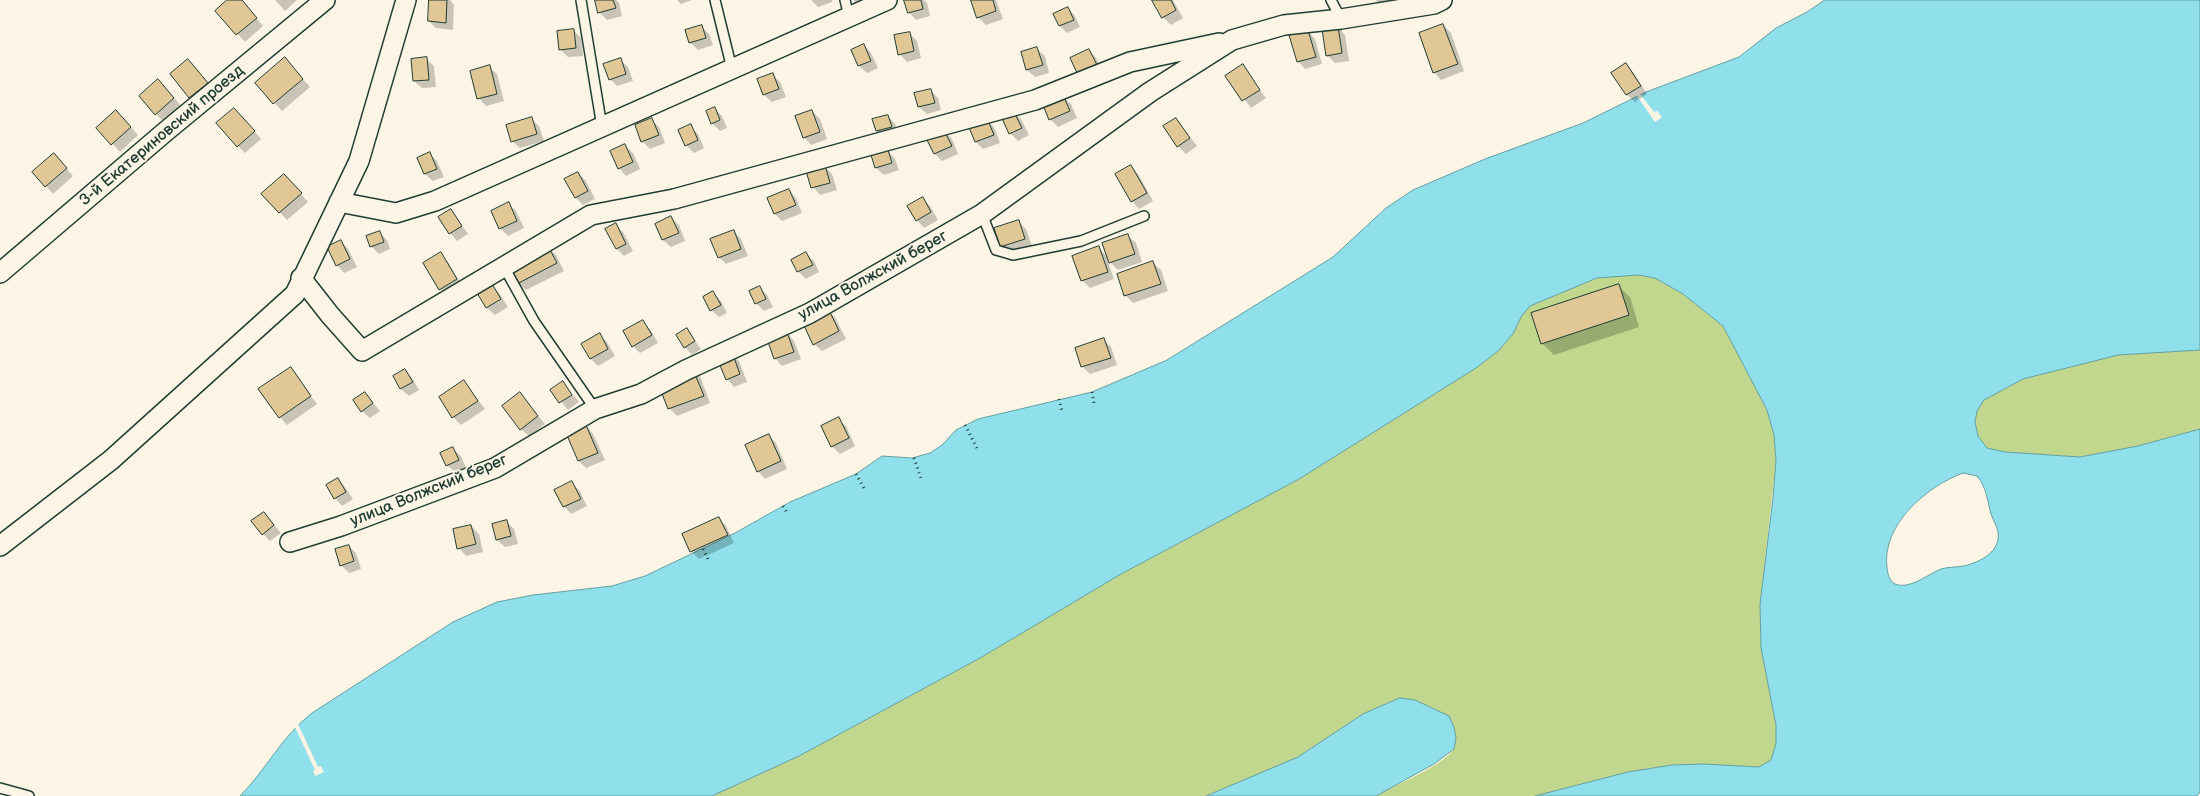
<!DOCTYPE html>
<html>
<head>
<meta charset="utf-8">
<style>
  body { margin:0 }
  canvas { display:block; background:#fcf5e5 }
</style>
</head>
<body>
<canvas width="2200" height="796"></canvas>
<script>
const g = document.querySelector('canvas').getContext('2d');
g.lineJoin = 'round';
function fillPath(path, color) {
  g.fillStyle = color;
  g.fill(path, 'evenodd');
}
function trace(path, color, width, dash) {
  g.strokeStyle = color;
  g.lineWidth = width;
  g.lineCap = dash ? 'butt' : 'round';
  g.setLineDash(dash || []);
  g.stroke(path);
}
function drawText(font, color, halo, rows, align = 'center') {
  g.font = font + ' "Balsamiq Sans",sans-serif';
  g.lineWidth = 4;
  g.setLineDash([]);
  g.textBaseline = 'middle';
  g.strokeStyle = halo;
  g.fillStyle = color;
  for (const [text, x, y, turn = 0] of rows) {
    g.save();
    g.translate(x, y);
    g.rotate((+turn || 0) * Math.PI / 180);
    g.textAlign = isNaN(turn) ? turn : align;
    if (halo) g.strokeText(text, 0, 0);
    g.fillText(text, 0, 0);
    g.restore();
  }
}
fillPath(new Path2D(`
  M 1619,275 L 1638,275 L 1655,278 L 1683,294 L 1723,326 L 1767,410 L 1774,435 L 1776,461 L 1760,604 L 1761,648 L 1776,726 L 1777,744 L 1771,760 L 1759,767 L 1703,764 L 1672,765 L 1628,772 L 1535,796 L 1376,796 C 1396,784 1441,767 1453,750 C 1457,743 1455,734 1454,727 L 1433,708 L 1415,701 L 1400,698 L 1363,714 L 1298,757 L 1206,796 L 712,796 L 799,756 L 980,658 L 1121,574 L 1299,479 L 1476,368 L 1498,351 L 1513,334 L 1521,317 L 1530,306 L 1597,278 Z
  M 2200,350 L 2200,429 L 2138,446 L 2080,457 L 2005,452 L 1987,448 L 1978,436 L 1975,422 L 1977,411 L 1984,400 L 2023,379 L 2118,355 Z`), '#c0d78d');
const water = new Path2D(`
  M 1825,0 L 2200,0 L 2200,350 L 2118,355 L 2023,379 L 1984,400 L 1977,411 L 1975,422 L 1978,436 L 1987,448 L 2005,452 L 2080,457 L 2138,446 L 2200,429 L 2200,792 L 2197,796 L 1535,796 L 1628,772 L 1672,765 L 1703,764 L 1759,767 L 1771,760 L 1776,744 L 1776,725 L 1761,648 L 1760,604 L 1773,498 L 1776,461 L 1774,435 L 1767,410 L 1723,326 L 1683,294 L 1655,278 L 1638,275 L 1597,278 L 1530,306 L 1521,317 L 1513,334 L 1498,351 L 1476,368 L 1299,479 L 1121,574 L 980,658 L 799,756 L 712,796 L 240,796 C 267,769 281,737 312,713 L 453,622 L 497,602 L 533,595 L 612,586 L 645,576 L 735,533 L 790,502 L 856,474 L 882,456 L 912,458 L 930,453 L 942,445 L 956,430 L 978,419 L 1092,392 L 1167,360 L 1333,257 L 1386,208 L 1413,190 L 1485,159 L 1583,123 L 1646,92 L 1739,57 L 1776,28 L 1807,12 ZM 1963,473 L 1977,476 C 1987,488 1987,500 1991,514 C 1993,520 1997,526 1998,532 C 2001,552 1980,562 1964,566 C 1957,567 1948,567 1941,569 C 1928,574 1910,590 1895,584 C 1889,581 1888,574 1887,568 C 1881,525 1927,486 1963,473 Z
  M 1400,698 L 1415,700 L 1449,716 L 1454,727 L 1456,738 L 1454,749 L 1434,764 L 1376,796 L 1206,796 L 1298,757 L 1363,714 Z`);
fillPath(water, '#90e0eb');
trace(water, '#639fa2', 1);
fillPath(new Path2D(`
  M 1640,94 L 1654,112 L 1657,111 L 1662,117 L 1655,122 L 1637,96 Z
  M 298,724 L 318,767 L 321,766 L 324,772 L 315,776 L 313,771 L 315,770 L 295,727 Z`), '#fcf5e5');
fillPath(new Path2D(`
  M 229,0 L 241,0 L 263,26 L 245,42 L 217,11 Z
  M 275,0 L 297,0 L 285,11 Z
  M 430,0 L 450,0 L 454,5 L 453,30 L 436,28 L 429,21 Z
  M 596,0 L 616,0 L 619,3 L 622,16 L 607,20 L 599,12 Z
  M 677,0 L 692,0 L 681,4 Z
  M 811,0 L 832,0 L 832,2 L 818,7 Z
  M 853,0 L 872,0 L 857,5 Z
  M 905,0 L 924,0 L 927,3 L 930,16 L 916,20 L 909,12 Z
  M 972,0 L 996,0 L 1003,19 L 986,25 L 978,17 Z
  M 1153,0 L 1173,0 L 1183,18 L 1171,25 L 1163,17 Z
  M 1376,0 L 1390,0 L 1380,5 Z
  M 1068,8 L 1075,16 L 1080,27 L 1067,33 L 1060,26 Z
  M 1443,25 L 1451,33 L 1464,71 L 1441,80 L 1434,72 Z
  M 702,27 L 709,34 L 713,45 L 698,50 L 691,43 L 687,31 Z
  M 1338,27 L 1345,35 L 1349,61 L 1335,63 L 1327,55 Z
  M 574,31 L 581,38 L 583,56 L 568,57 L 561,50 Z
  M 1308,31 L 1315,39 L 1322,64 L 1305,69 L 1298,61 Z
  M 909,33 L 917,41 L 921,58 L 907,62 L 900,54 Z
  M 864,45 L 871,53 L 878,68 L 867,73 L 859,66 L 853,50 Z
  M 1037,49 L 1045,56 L 1049,73 L 1035,77 L 1027,70 Z
  M 1089,50 L 1096,58 L 1104,73 L 1086,82 Z
  M 426,59 L 434,66 L 436,87 L 422,88 L 414,81 Z
  M 620,60 L 628,67 L 633,81 L 617,86 L 610,79 Z
  M 1626,65 L 1633,72 L 1647,94 L 1635,102 L 1627,95 L 1613,73 Z
  M 1242,66 L 1266,98 L 1251,108 L 1227,76 Z
  M 292,67 L 310,87 L 282,111 L 257,83 Z
  M 489,67 L 497,74 L 504,101 L 486,106 L 479,98 Z
  M 195,69 L 214,92 L 198,105 L 171,74 Z
  M 772,75 L 780,82 L 786,97 L 772,102 L 764,95 Z
  M 166,88 L 181,106 L 163,121 L 156,114 Z
  M 930,90 L 938,98 L 941,110 L 927,114 L 919,107 Z
  M 1063,97 L 1071,104 L 1077,118 L 1058,127 L 1050,119 Z
  M 715,109 L 722,116 L 727,128 L 720,131 L 712,123 Z
  M 812,111 L 820,119 L 827,139 L 811,145 L 804,137 Z
  M 1013,111 L 1021,119 L 1029,135 L 1018,141 L 1010,133 Z
  M 888,116 L 895,124 L 899,134 L 885,138 L 877,131 L 874,120 Z
  M 242,117 L 261,139 L 245,153 L 238,146 Z
  M 124,119 L 138,135 L 120,152 L 98,128 Z
  M 531,119 L 539,126 L 544,141 L 520,148 L 512,141 Z
  M 986,119 L 994,127 L 1000,143 L 983,149 L 976,142 Z
  M 1176,119 L 1197,146 L 1186,154 L 1178,146 Z
  M 652,120 L 659,127 L 665,143 L 650,149 L 642,141 Z
  M 690,126 L 698,134 L 704,148 L 694,153 L 686,145 L 679,131 Z
  M 944,132 L 952,139 L 958,154 L 942,161 L 935,154 L 928,139 Z
  M 625,146 L 633,153 L 640,169 L 626,176 L 619,168 Z
  M 888,151 L 895,159 L 899,170 L 884,175 L 876,168 Z
  M 430,154 L 437,161 L 444,177 L 433,181 L 425,174 L 419,158 Z
  M 61,162 L 73,176 L 53,194 L 46,186 Z
  M 1131,166 L 1138,174 L 1153,201 L 1139,209 L 1132,201 Z
  M 825,167 L 832,174 L 837,190 L 820,195 L 813,187 Z
  M 578,173 L 586,181 L 595,199 L 583,205 L 576,198 Z
  M 291,183 L 308,202 L 287,220 L 263,194 Z
  M 789,190 L 796,198 L 802,213 L 782,221 L 775,214 Z
  M 922,198 L 930,206 L 938,220 L 924,228 L 917,220 L 909,206 Z
  M 509,204 L 516,211 L 524,228 L 508,236 L 500,228 Z
  M 451,210 L 468,234 L 457,241 L 450,233 Z
  M 671,218 L 679,225 L 685,241 L 671,247 L 663,240 L 656,224 Z
  M 1019,222 L 1026,229 L 1032,246 L 1009,254 L 1002,246 Z
  M 615,225 L 623,232 L 633,251 L 624,256 L 617,249 Z
  M 733,231 L 741,239 L 748,256 L 726,264 L 719,257 Z
  M 380,233 L 387,240 L 390,249 L 379,254 L 371,246 Z
  M 1128,236 L 1136,243 L 1142,262 L 1118,270 L 1107,259 L 1114,279 L 1090,288 L 1082,280 L 1098,248 L 1109,258 Z
  M 341,241 L 348,249 L 357,267 L 344,273 L 337,265 Z
  M 548,248 L 556,255 L 564,271 L 526,290 L 518,283 Z
  M 441,254 L 448,262 L 463,287 L 447,297 L 440,289 Z
  M 806,254 L 814,261 L 819,272 L 806,279 L 798,271 Z
  M 1153,263 L 1161,270 L 1168,291 L 1133,303 L 1125,295 Z
  M 492,285 L 499,293 L 508,307 L 495,315 L 487,308 L 479,293 Z
  M 1618,286 L 1630,297 L 1639,327 L 1554,355 L 1542,343 Z
  M 759,287 L 767,295 L 773,307 L 764,311 L 757,304 L 751,291 Z
  M 713,293 L 721,301 L 727,313 L 719,317 L 711,310 Z
  M 827,310 L 835,317 L 846,339 L 822,351 L 814,344 Z
  M 643,322 L 650,329 L 658,343 L 640,353 L 633,346 Z
  M 687,330 L 701,349 L 692,355 L 685,347 Z
  M 787,333 L 794,341 L 801,359 L 782,366 L 775,358 Z
  M 599,334 L 607,342 L 615,356 L 598,366 L 591,359 Z
  M 1104,340 L 1111,347 L 1117,365 L 1090,374 L 1083,367 L 1077,349 Z
  M 731,354 L 739,361 L 747,382 L 734,387 L 727,379 Z
  M 290,369 L 317,404 L 287,425 L 280,417 Z
  M 692,369 L 700,376 L 710,403 L 677,416 L 669,408 Z
  M 405,370 L 412,378 L 419,390 L 409,396 L 401,389 L 394,376 Z
  M 464,382 L 485,409 L 461,425 L 453,417 Z
  M 563,383 L 579,402 L 568,410 L 552,390 Z
  M 365,393 L 380,411 L 370,418 L 362,411 Z
  M 520,394 L 545,424 L 529,436 L 521,429 Z
  M 838,419 L 846,426 L 855,446 L 840,454 L 832,446 Z
  M 586,426 L 593,434 L 605,460 L 586,468 L 579,461 Z
  M 769,436 L 776,443 L 787,469 L 765,479 L 758,471 Z
  M 453,449 L 461,456 L 466,468 L 455,472 L 447,465 Z
  M 338,479 L 345,487 L 353,499 L 342,506 L 335,498 Z
  M 572,483 L 579,490 L 587,506 L 571,514 L 564,506 Z
  M 264,513 L 281,533 L 270,541 L 263,534 Z
  M 719,518 L 726,526 L 734,543 L 699,559 L 691,551 Z
  M 507,522 L 514,529 L 518,544 L 505,547 L 497,540 L 493,525 Z
  M 471,526 L 479,534 L 483,552 L 466,556 L 459,548 Z
  M 349,546 L 356,553 L 361,569 L 349,573 L 341,565 Z`), '#0003');
const building = new Path2D(`
  M 227,0 L 242,0 L 257,18 L 236,35 L 215,11 Z
  M 429,0 L 447,0 L 446,23 L 428,21 Z
  M 595,0 L 613,0 L 616,8 L 598,13 Z
  M 904,0 L 921,0 L 923,9 L 908,13 Z
  M 971,0 L 993,0 L 996,11 L 977,18 Z
  M 1152,0 L 1171,0 L 1176,10 L 1162,18 Z
  M 1068,7 L 1074,20 L 1059,26 L 1053,14 Z
  M 1443,24 L 1458,64 L 1433,73 L 1419,33 Z
  M 702,25 L 706,38 L 689,43 L 685,30 Z
  M 1338,26 L 1342,53 L 1326,56 L 1322,29 Z
  M 574,29 L 576,48 L 559,50 L 557,31 Z
  M 1308,30 L 1316,57 L 1297,62 L 1289,35 Z
  M 910,32 L 914,51 L 898,55 L 894,35 Z
  M 864,44 L 871,61 L 858,66 L 851,50 Z
  M 1037,47 L 1043,65 L 1026,70 L 1021,52 Z
  M 1089,49 L 1097,65 L 1078,75 L 1070,58 Z
  M 285,57 L 303,79 L 273,104 L 255,83 Z
  M 427,57 L 429,80 L 413,81 L 411,59 Z
  M 621,58 L 626,74 L 609,80 L 603,64 Z
  M 188,59 L 208,83 L 189,98 L 170,74 Z
  M 1626,63 L 1641,86 L 1626,95 L 1611,73 Z
  M 1243,64 L 1260,90 L 1242,101 L 1225,76 Z
  M 490,65 L 497,94 L 477,99 L 470,71 Z
  M 773,73 L 779,89 L 763,95 L 757,79 Z
  M 158,79 L 174,98 L 155,115 L 139,96 Z
  M 931,89 L 935,103 L 918,107 L 914,93 Z
  M 1063,95 L 1070,111 L 1049,120 L 1043,105 Z
  M 715,107 L 720,120 L 711,124 L 706,111 Z
  M 234,108 L 255,131 L 237,147 L 216,123 Z
  M 116,110 L 131,127 L 111,145 L 96,128 Z
  M 812,110 L 820,132 L 803,138 L 795,116 Z
  M 1013,110 L 1022,128 L 1009,134 L 1001,116 Z
  M 888,115 L 892,127 L 876,131 L 872,119 Z
  M 532,117 L 537,134 L 511,142 L 506,125 Z
  M 652,118 L 659,135 L 641,142 L 635,125 Z
  M 987,118 L 994,135 L 975,142 L 968,125 Z
  M 1176,118 L 1190,138 L 1177,147 L 1163,126 Z
  M 691,124 L 698,140 L 685,146 L 678,130 Z
  M 944,130 L 952,146 L 934,154 L 926,138 Z
  M 625,144 L 633,162 L 618,169 L 610,151 Z
  M 888,150 L 892,163 L 875,168 L 871,155 Z
  M 430,152 L 437,169 L 424,174 L 417,158 Z
  M 54,153 L 67,168 L 45,187 L 32,172 Z
  M 825,165 L 830,183 L 811,188 L 806,171 Z
  M 1131,165 L 1147,193 L 1131,202 L 1115,174 Z
  M 578,172 L 588,191 L 575,198 L 564,179 Z
  M 284,174 L 302,193 L 279,213 L 261,194 Z
  M 789,189 L 796,205 L 774,214 L 767,198 Z
  M 923,197 L 931,212 L 916,221 L 907,206 Z
  M 509,202 L 517,221 L 499,229 L 491,211 Z
  M 451,209 L 462,226 L 449,234 L 438,217 Z
  M 671,216 L 679,233 L 662,240 L 655,224 Z
  M 1019,220 L 1025,239 L 1000,247 L 994,228 Z
  M 616,223 L 626,244 L 616,249 L 605,229 Z
  M 734,230 L 741,249 L 718,258 L 710,239 Z
  M 380,231 L 384,242 L 370,247 L 366,236 Z
  M 1128,234 L 1135,254 L 1109,263 L 1102,243 Z
  M 341,240 L 350,259 L 336,266 L 327,247 Z
  M 548,246 L 557,263 L 517,284 L 509,267 Z
  M 1099,246 L 1108,272 L 1081,281 L 1072,256 Z
  M 441,252 L 457,279 L 439,290 L 423,263 Z
  M 806,252 L 813,265 L 797,272 L 791,260 Z
  M 1153,261 L 1161,284 L 1124,296 L 1117,274 Z
  M 492,284 L 501,299 L 486,308 L 477,293 Z
  M 1619,284 L 1629,315 L 1541,344 L 1531,313 Z
  M 760,286 L 766,299 L 755,304 L 749,291 Z
  M 713,291 L 721,305 L 710,311 L 703,297 Z
  M 828,308 L 839,331 L 813,345 L 802,321 Z
  M 643,320 L 652,335 L 632,347 L 623,331 Z
  M 687,328 L 695,341 L 684,348 L 676,335 Z
  M 787,332 L 794,352 L 774,359 L 767,339 Z
  M 600,333 L 608,349 L 590,359 L 581,344 Z
  M 1104,338 L 1111,358 L 1081,367 L 1075,348 Z
  M 732,352 L 740,374 L 726,380 L 717,358 Z
  M 291,367 L 311,396 L 279,418 L 258,389 Z
  M 692,367 L 704,396 L 668,409 L 657,381 Z
  M 405,369 L 413,382 L 400,389 L 393,376 Z
  M 464,380 L 478,401 L 452,418 L 439,397 Z
  M 563,381 L 572,395 L 559,403 L 550,390 Z
  M 365,392 L 373,403 L 361,412 L 353,400 Z
  M 520,392 L 538,416 L 520,430 L 502,406 Z
  M 839,417 L 849,438 L 831,447 L 821,426 Z
  M 586,425 L 598,453 L 578,461 L 566,433 Z
  M 769,434 L 781,461 L 757,472 L 745,445 Z
  M 453,447 L 459,460 L 446,466 L 440,453 Z
  M 338,478 L 346,492 L 334,499 L 326,485 Z
  M 572,481 L 581,499 L 563,507 L 554,490 Z
  M 264,512 L 274,525 L 262,535 L 251,521 Z
  M 719,517 L 728,535 L 690,552 L 682,534 Z
  M 507,520 L 511,536 L 496,540 L 492,524 Z
  M 471,525 L 476,544 L 457,549 L 453,529 Z
  M 349,545 L 354,561 L 340,566 L 335,549 Z`);
fillPath(building, '#e1c796');
trace(building, '#1f3d34', 1);
const lane = new Path2D(`
  M 581,0 L 602,127
  M 715,0 L 732,69
  M 845,0 L 849,17
  M 1331,0 L 1341,19
  M 982,214 L 996,250 L 1013,255 L 1081,241 L 1144,216
  M 504,267 L 534,321 L 595,409
  M 0,788 L 29,796`);
const street = new Path2D(`
  M 339,202 L 396,213 L 435,201 L 887,0
  M 0,273 L 165,132 L 325,0
  M 301,278 L 330,315 L 362,351 L 591,215 L 674,199 L 1035,100 L 1130,62 L 1219,43
  M 290,542 L 341,526 L 495,468 L 595,409 L 641,394 L 686,370 L 810,313 L 982,214 L 1150,92 L 1232,40 L 1284,25 L 1341,19 L 1434,4 L 1442,0
  M 0,546 L 111,460 L 295,294 L 359,161 L 406,0`);
trace(lane, '#1f3d34', 12);
trace(street, '#1f3d34', 22);
trace(new Path2D(`
  M 1092,392 L 1094,403
  M 1059,399 L 1062,411
  M 965,425 L 977,448
  M 914,458 L 921,478
  M 856,474 L 865,490
  M 783,506 L 788,514
  M 703,549 L 708,559`), '#1f3d34', 3, [1, 4]);
trace(lane, '#fcf5e5', 9);
trace(street, '#fcf5e5', 19);
drawText('16px', '#1f3d34', '#fcf5e5', [
  ["3-й Екатериновский проезд",162,136,-40],
  ["улица Волжский берег",873,276,-29],
  ["улица Волжский берег",429,491,-22]
]);
</script>
</body>
</html>
